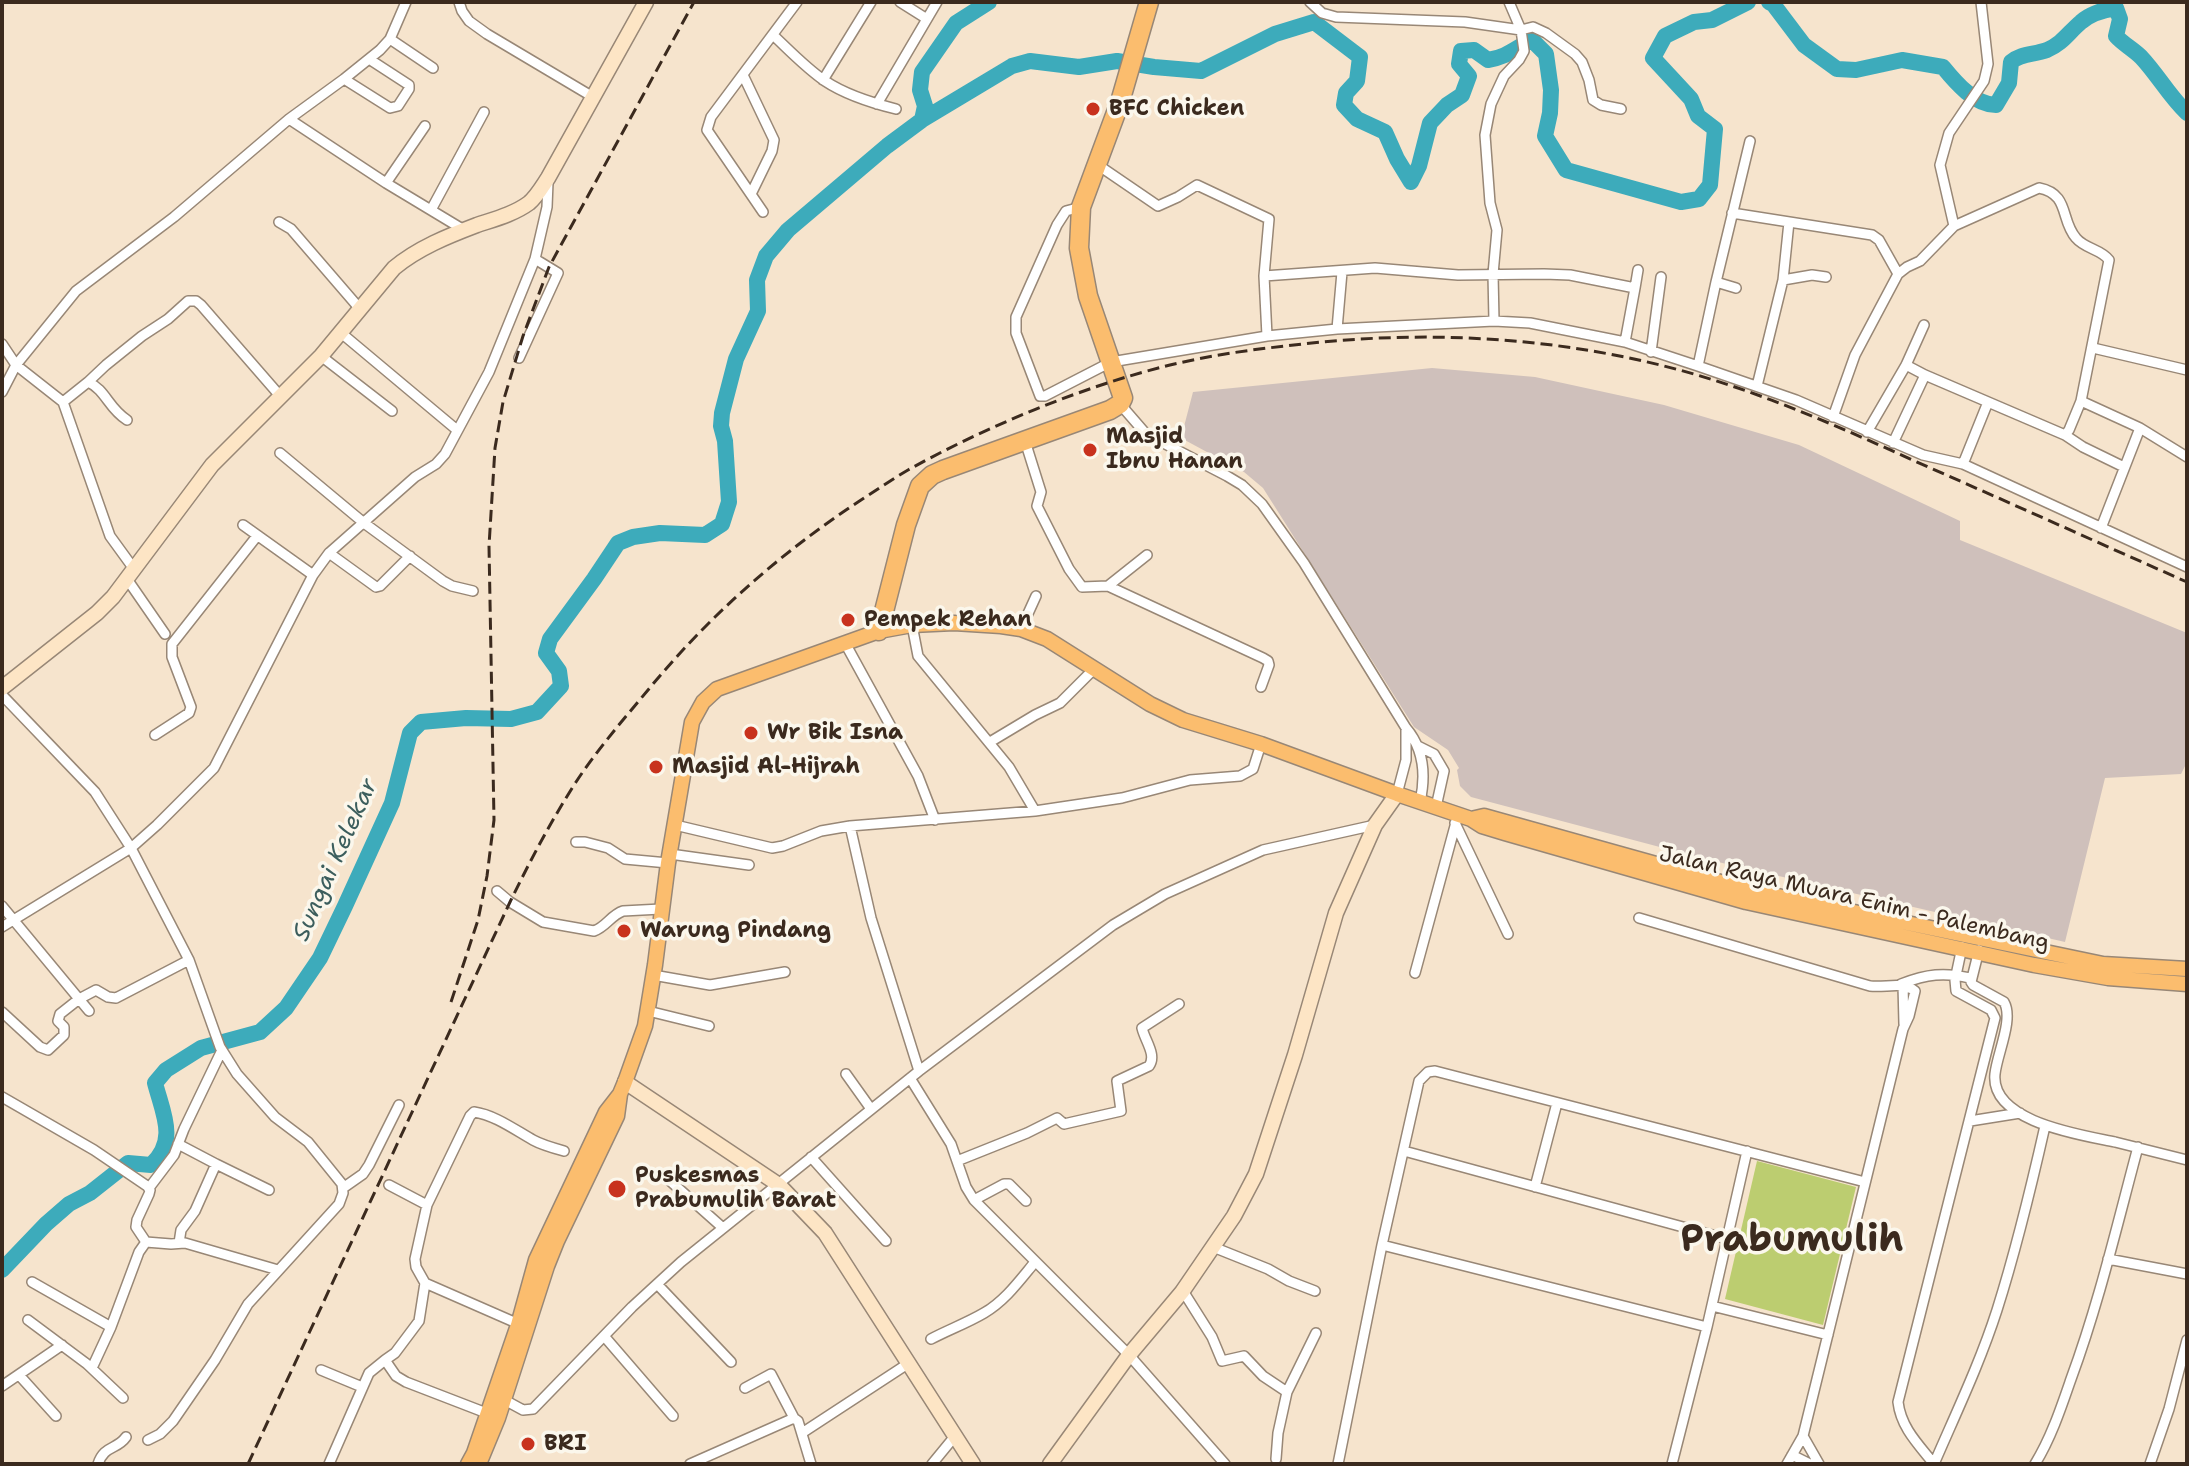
<!DOCTYPE html>
<html>
<head>
<meta charset="utf-8">
<style>
  body { margin:0 }
  #map { position:relative; width:2189px; height:1466px; overflow:hidden; background:#f6e4cd; font-family:"Shantell Sans",sans-serif }
  canvas { display:block }
  .frame { position:absolute; inset:0; border:4px solid #3b2a1e; pointer-events:none }
</style>
</head>
<body>
<div id="map">
<canvas width="2189" height="1466"></canvas>
<div class="frame"></div>
</div>
<script>
const g = document.querySelector('canvas').getContext('2d');
g.lineJoin = 'round';
function fillPath(path, color) {
  g.fillStyle = color;
  g.fill(path, 'evenodd');
}
function trace(path, color, width, dash) {
  g.strokeStyle = color;
  g.lineWidth = width;
  g.lineCap = dash ? 'butt' : 'round';
  g.setLineDash(dash || []);
  g.stroke(path);
}
function drawText(font, color, halo, rows, align = 'center') {
  g.font = font + ' "Shantell Sans",sans-serif';
  g.lineWidth = 7;
  g.setLineDash([]);
  g.textBaseline = 'middle';
  g.strokeStyle = halo;
  g.fillStyle = color;
  for (const [text, x, y, turn = 0] of rows) {
    g.save();
    g.translate(x, y);
    g.rotate((+turn || 0) * Math.PI / 180);
    g.textAlign = isNaN(turn) ? turn : align;
    if (halo) g.strokeText(text, 0, 0);
    g.fillText(text, 0, 0);
    g.restore();
  }
}
fillPath(new Path2D(`
  M 1432,368 L 1535,377 L 1664,405 L 1799,445 L 1960,521 L 1960,540 L 2187,633 L 2187,762 L 2181,774 L 2105,778 L 2065,942 L 1705,859 L 1471,797 L 1460,786 L 1457,770 L 1459,768 L 1448,750 L 1414,727 L 1263,488 L 1244,472 L 1181,438 L 1193,392 Z`), '#cfc0bb');
fillPath(new Path2D(`
  M 1757,1161 L 1856,1187 L 1823,1325 L 1725,1299 Z`), '#bccd70');
trace(new Path2D(`
  M 1769,2 L 1773,4 L 1804,45 L 1837,69 L 1856,70 L 1902,60 L 1943,67 C 1956,83 1975,105 1996,105 L 2009,83 L 2011,62 C 2021,53 2034,55 2047,50 C 2063,43 2068,33 2081,22 C 2091,13 2103,10 2116,8 L 2120,19 L 2116,36 C 2123,44 2133,49 2141,57 C 2158,75 2169,96 2187,113
  M 922,120 L 925,106 L 920,90 L 922,72 L 956,23 L 989,2
  M 2,1270 L 46,1224 L 69,1204 L 90,1193 L 128,1163 L 151,1165 C 178,1140 163,1114 155,1083 L 166,1070 L 201,1048 L 260,1032 L 286,1008 L 320,958 L 345,906 L 392,803 L 410,733 L 421,722 L 466,718 L 511,719 L 537,712 L 561,686 L 559,671 L 546,653 L 550,639 L 594,579 L 618,543 L 633,537 L 660,533 L 705,535 L 722,524 L 729,502 L 725,441 L 721,426 L 722,413 L 736,359 L 758,311 L 757,280 L 766,256 L 788,230 L 887,146 L 922,120 L 1012,66 L 1030,61 L 1079,67 L 1117,61 L 1154,67 L 1201,71 L 1275,34 L 1314,22 L 1360,57 L 1357,81 L 1346,93 L 1344,105 L 1357,119 L 1385,132 L 1397,159 L 1411,182 L 1419,166 L 1430,123 L 1447,105 L 1462,95 L 1469,76 L 1459,64 L 1461,51 L 1474,50 L 1488,60 C 1508,57 1515,48 1532,40 L 1546,54 L 1551,90 L 1550,113 L 1545,136 L 1566,170 L 1681,202 L 1699,199 L 1710,185 L 1715,129 L 1698,116 L 1691,99 L 1653,58 L 1665,36 L 1694,22 L 1712,20 L 1748,2`), '#3dabbb', 16);
const street = new Path2D(`
  M 459,2 L 462,11 L 469,21 L 487,34 L 593,97
  M 900,2 L 927,19
  M 1310,2 L 1322,13 L 1336,17 L 1465,22 L 1521,30 L 1533,27 L 1546,33 L 1575,54 L 1582,62 L 1589,80 L 1593,100 L 1601,105 L 1621,109
  M 773,35 C 790,51 806,68 825,81 C 846,95 872,103 896,109
  M 390,39 L 433,68
  M 743,75 L 774,140 L 772,151 L 751,194
  M 344,79 L 390,108 L 398,106 L 409,89 L 409,85 L 369,59
  M 823,80 L 871,2
  M 877,104 L 937,2
  M 289,119 L 386,183 L 464,230
  M 1098,165 L 1158,206 L 1178,197 L 1197,185 L 1269,219 L 1264,276 L 1267,336
  M 386,183 L 425,126
  M 1081,207 L 1066,211 L 1057,225 L 1016,317 L 1016,333 L 1040,396 L 1045,396 L 1111,362 L 1267,336 L 1337,329 L 1494,321 L 1530,323 L 1625,342 L 1698,366 L 1796,400 L 1923,455 L 1963,464 L 2187,567
  M 431,210 L 484,112
  M 763,212 L 707,130 L 711,117 L 797,2
  M 1732,213 L 1872,235 L 1879,240 L 1897,272 L 1898,274 L 1855,355 L 1833,417
  M 279,222 L 291,229 L 360,309
  M 1954,226 L 1940,165 L 1949,133 L 1984,81 L 1988,64 L 1981,2
  M 1898,274 L 1907,267 L 1920,261 L 1954,226 L 2039,188 C 2070,194 2060,220 2076,238 C 2085,249 2101,249 2109,260 L 2081,401 L 2069,430 L 2065,435
  M 1264,276 L 1375,268 L 1458,275 L 1544,274 L 1570,275 L 1635,288 L 1625,342
  M 1783,280 L 1812,275 L 1826,277
  M 1716,282 L 1736,288
  M 1635,288 L 1638,270
  M 1494,321 L 1493,274 L 1497,230 L 1490,203 L 1485,135 L 1491,104 L 1504,76 L 1519,60 L 1524,51 L 1521,30 L 1509,2
  M 1337,329 L 1342,272
  M 340,332 L 457,430
  M 2,344 L 16,365 L 63,402 L 110,536 L 134,569
  M 2093,348 L 2187,370
  M 1651,352 L 1661,277
  M 321,356 L 392,411
  M 519,358 L 558,273 L 535,259
  M 1906,365 L 1925,375 L 2065,435 L 2083,447 L 2124,467
  M 1698,366 L 1716,282 L 1750,141
  M 88,382 L 106,365 L 142,336 L 168,319 L 188,301 L 196,301 L 201,305 L 281,397
  M 1757,386 L 1783,280 L 1789,222
  M 2,392 L 16,365 L 76,291 L 174,217 L 289,119 L 344,79 L 380,50 L 390,39 L 406,2
  M 2081,401 L 2140,428 L 2101,528
  M 63,402 L 88,382 C 106,390 108,408 127,420
  M 1120,404 L 1146,434 L 1227,476 L 1242,485 L 1262,504 L 1304,563 L 1406,728 C 1424,749 1426,775 1420,802
  M 2140,428 L 2187,457
  M 1867,432 L 1906,365 L 1924,325
  M 1025,441 L 1041,492 L 1037,506 L 1069,569 L 1082,587 L 1108,586 L 1263,658 L 1268,661 L 1269,665 L 1261,687
  M 1893,443 L 1925,375
  M 280,453 L 364,523 L 443,581 L 452,586 L 473,591
  M 1963,464 L 1988,402
  M 243,525 L 313,575
  M 329,553 L 376,587 L 380,586 L 410,556
  M 127,579 L 165,634
  M 1108,586 L 1147,555
  M 912,625 L 918,656 L 1009,767 L 1035,811
  M 1021,629 L 1036,596
  M 845,643 L 918,776 L 935,820
  M 2,695 L 95,792 L 131,848 L 189,960 L 220,1047 L 237,1074 L 275,1117 L 308,1142 L 342,1184 L 343,1193 L 339,1204 L 248,1304 L 215,1360 L 173,1421 L 160,1434 L 148,1440
  M 155,735 L 189,713 L 191,707 L 172,657 L 172,644 L 257,536
  M 990,742 L 1035,715 L 1060,703 L 1095,668
  M 1418,746 L 1434,754 L 1444,771 L 1436,807
  M 1397,794 L 1406,760 L 1406,728
  M 1455,823 L 1508,934
  M 675,825 L 772,848 L 783,846 L 821,831 L 850,826 L 1035,811 L 1122,798 L 1190,780 L 1240,776 L 1253,769 L 1261,744
  M 850,826 L 871,918 L 919,1071
  M 576,842 L 585,842 L 608,848 L 625,859 L 668,863
  M 670,854 L 749,865
  M 497,891 L 510,902 L 543,922 L 594,931 C 606,927 611,915 623,911 L 661,909
  M 2,906 L 89,1011
  M 1639,918 L 1870,986 C 1886,988 1902,981 1915,991 L 1909,1016 L 1903,1029 L 1803,1436 L 1787,1464
  M 2,927 L 131,848 L 157,825 L 214,768 L 313,575 L 329,553 L 415,477 L 436,464 L 445,454 L 489,372 L 535,259 L 547,207 L 548,182
  M 1962,947 L 1955,980 L 1956,991 L 1991,1010 L 1995,1018 L 1898,1402 C 1901,1428 1919,1445 1934,1464 C 1956,1413 1980,1363 1997,1310 C 2016,1250 2031,1188 2045,1126
  M 1979,950 L 1971,982 L 1973,985 L 2004,1002 C 2014,1019 1997,1054 1995,1074 C 1990,1122 2082,1135 2115,1142 C 2139,1148 2163,1154 2187,1160
  M 1415,973 L 1458,815
  M 653,975 L 710,985 L 785,972
  M 1901,984 C 1927,974 1944,972 1970,978
  M 1903,985 L 1904,1024
  M 648,1011 L 709,1026
  M 2,1012 L 40,1047 L 48,1050 L 64,1035 L 64,1027 L 58,1021 L 60,1014 L 79,999 L 96,990 L 108,997 L 116,998 L 189,960
  M 846,1074 L 871,1109
  M 910,1078 L 951,1144 L 966,1187 L 974,1200 L 1129,1355 L 1225,1464
  M 2,1097 L 94,1150 L 147,1186 L 150,1190 L 149,1194 L 137,1220 L 136,1227 L 146,1242
  M 1970,1121 L 2020,1113
  M 178,1144 L 216,1164 L 195,1211 L 181,1230 L 179,1243
  M 1404,1151 L 1727,1239
  M 811,1157 L 886,1241
  M 957,1161 L 1027,1133 L 1057,1118 L 1064,1124 L 1121,1111 L 1117,1081 L 1149,1066 C 1157,1055 1145,1041 1142,1028 L 1179,1004
  M 216,1164 L 269,1190
  M 669,1180 L 723,1228
  M 1535,1187 L 1557,1103
  M 149,1188 L 174,1155 L 184,1129 L 222,1050
  M 343,1188 L 363,1174 L 369,1165 L 399,1105
  M 974,1200 L 1004,1184 L 1009,1184 L 1026,1201
  M 427,1205 L 470,1116 L 474,1112 C 495,1115 515,1130 533,1140 C 542,1145 553,1148 564,1151
  M 146,1242 L 171,1244 L 185,1243 L 278,1270
  M 1382,1245 L 1707,1327
  M 1213,1247 L 1268,1269 L 1289,1281 L 1315,1291
  M 2108,1259 L 2187,1274
  M 32,1282 L 111,1327
  M 425,1283 L 521,1325
  M 657,1284 L 731,1362
  M 1183,1291 L 1212,1337 L 1222,1361 L 1244,1356 L 1263,1376 L 1287,1392 L 1316,1333
  M 1712,1306 L 1828,1335
  M 28,1320 L 87,1364 L 123,1398
  M 604,1336 L 673,1416
  M 931,1339 C 948,1330 967,1323 984,1313 C 1005,1301 1020,1280 1035,1262
  M 385,1360 L 395,1353 L 419,1321 L 425,1283 L 416,1267 L 415,1259 L 427,1205 L 389,1185
  M 92,1368 L 111,1327 L 139,1252 L 146,1242
  M 321,1370 L 362,1387
  M 19,1375 L 56,1416
  M 2,1386 L 62,1345
  M 745,1388 L 771,1374 L 794,1418
  M 499,1397 L 523,1410 L 533,1409 L 632,1307 L 681,1262 L 919,1071 L 1113,925 L 1165,894 L 1263,850 L 1375,825
  M 802,1433 L 909,1363
  M 1803,1436 L 1819,1464
  M 1792,1455 L 1810,1464
  M 1276,1459 L 1278,1433 L 1287,1392
  M 98,1464 C 104,1445 117,1450 126,1437
  M 329,1464 L 369,1373 L 385,1360 L 396,1376 L 406,1382 L 489,1414
  M 690,1464 L 794,1418 L 798,1421 L 811,1464
  M 932,1464 L 955,1436
  M 1338,1464 L 1382,1245 L 1419,1081 L 1428,1072 L 1435,1071 L 1865,1182
  M 1672,1464 L 1707,1327 L 1747,1151
  M 2035,1464 C 2051,1438 2061,1408 2071,1379 C 2099,1303 2117,1225 2138,1147
  M 2150,1464 L 2169,1409 L 2187,1340`);
const secondary = new Path2D(`
  M 2,688 L 97,613 L 113,597 L 212,465 L 321,356 L 394,268 C 418,248 448,236 477,225 C 495,219 514,214 529,203 C 537,196 542,187 548,178 L 646,2
  M 625,1082 L 779,1185 L 825,1233 L 973,1464
  M 1050,1464 L 1129,1355 L 1182,1292 L 1234,1216 L 1256,1174 L 1295,1055 L 1336,913 L 1375,825 L 1397,794`);
const primary = new Path2D(`
  M 1471,819 L 1484,816 L 1749,890 L 2103,964 L 2187,969
  M 468,1464 L 474,1453 L 518,1325 L 536,1260 L 606,1112 L 620,1094 L 625,1082 L 645,1026 L 655,965 L 668,863 L 692,722 L 703,702 L 717,689 L 879,631 L 912,625 L 954,623 L 1001,626 L 1021,629 L 1047,639 L 1150,704 L 1183,720 L 1261,744 L 1397,794 L 1471,819 L 1482,826 L 1505,833 L 1746,902 L 2034,965 L 2108,978 L 2187,984
  M 479,1464 L 498,1418 L 547,1266 L 557,1241 L 617,1116 L 620,1094`);
const highway = new Path2D(`
  M 879,631 L 906,525 L 920,486 L 932,475 L 943,470 L 1110,410 L 1120,404 L 1123,398 L 1088,296 L 1079,248 L 1081,207 L 1120,102 L 1149,2`);
trace(street, '#988776', 12);
trace(secondary, '#988776', 17);
trace(primary, '#988776', 17);
trace(highway, '#988776', 21);
trace(street, '#fff', 9);
trace(secondary, '#fde5c5', 14);
trace(primary, '#fbbd6e', 14);
trace(highway, '#fbbd6e', 18);
trace(new Path2D(`
  M 451,1002 L 478,920 L 487,876 L 494,820 L 489,546 L 495,448 L 503,402 L 523,336 L 549,267 L 694,2
  M 248,1464 L 510,902 C 530,861 551,821 576,782 C 597,750 623,720 648,690 C 708,617 779,554 858,502 C 875,491 891,480 908,470 C 985,427 1084,386 1170,365 C 1208,356 1247,350 1286,346 C 1412,330 1540,335 1664,366 C 1756,389 1842,428 1928,467 C 2015,505 2101,544 2187,582`), '#3b2a1e', 3, [12, 6]);
for (const [x, y, r, color] of [
  [1093,109,8,"#c8321e"],
  [1090,450,8,"#c8321e"],
  [848,620,8,"#c8321e"],
  [751,733,8,"#c8321e"],
  [656,767,8,"#c8321e"],
  [624,931,8,"#c8321e"],
  [617,1189,10,"#c8321e"],
  [528,1444,8,"#c8321e"]
]) {
  const dot = new Path2D();
  dot.arc(x, y, r, 0, 2 * Math.PI);
  g.fillStyle = color;
  g.fill(dot);
  trace(dot, '#fbf7ec', 3);
}
drawText('bold 22px', '#3b2a1e', '#fbf7ec', [
  ["BFC Chicken",1109,109],
  ["Masjid",1106,437],
  ["Ibnu Hanan",1106,462],
  ["Pempek Rehan",864,620],
  ["Wr Bik Isna",767,733],
  ["Masjid Al-Hijrah",672,767],
  ["Warung Pindang",640,931],
  ["Puskesmas",635,1176],
  ["Prabumulih Barat",635,1201],
  ["BRI",544,1444]
], 'left');
drawText('22px', '#3b2a1e', '#fbf7ec', [
  ["Jalan Raya Muara Enim - Palembang",1854,899,13]
]);
drawText('italic 24px', '#3c5e5d', '#fbf7ec', [
  ["Sungai Kelekar",336,860,-66]
]);
drawText('bold 38px', '#3b2a1e', '#fbf7ec', [
  ["Prabumulih",1792,1241]
]);
</script>
</body>
</html>
